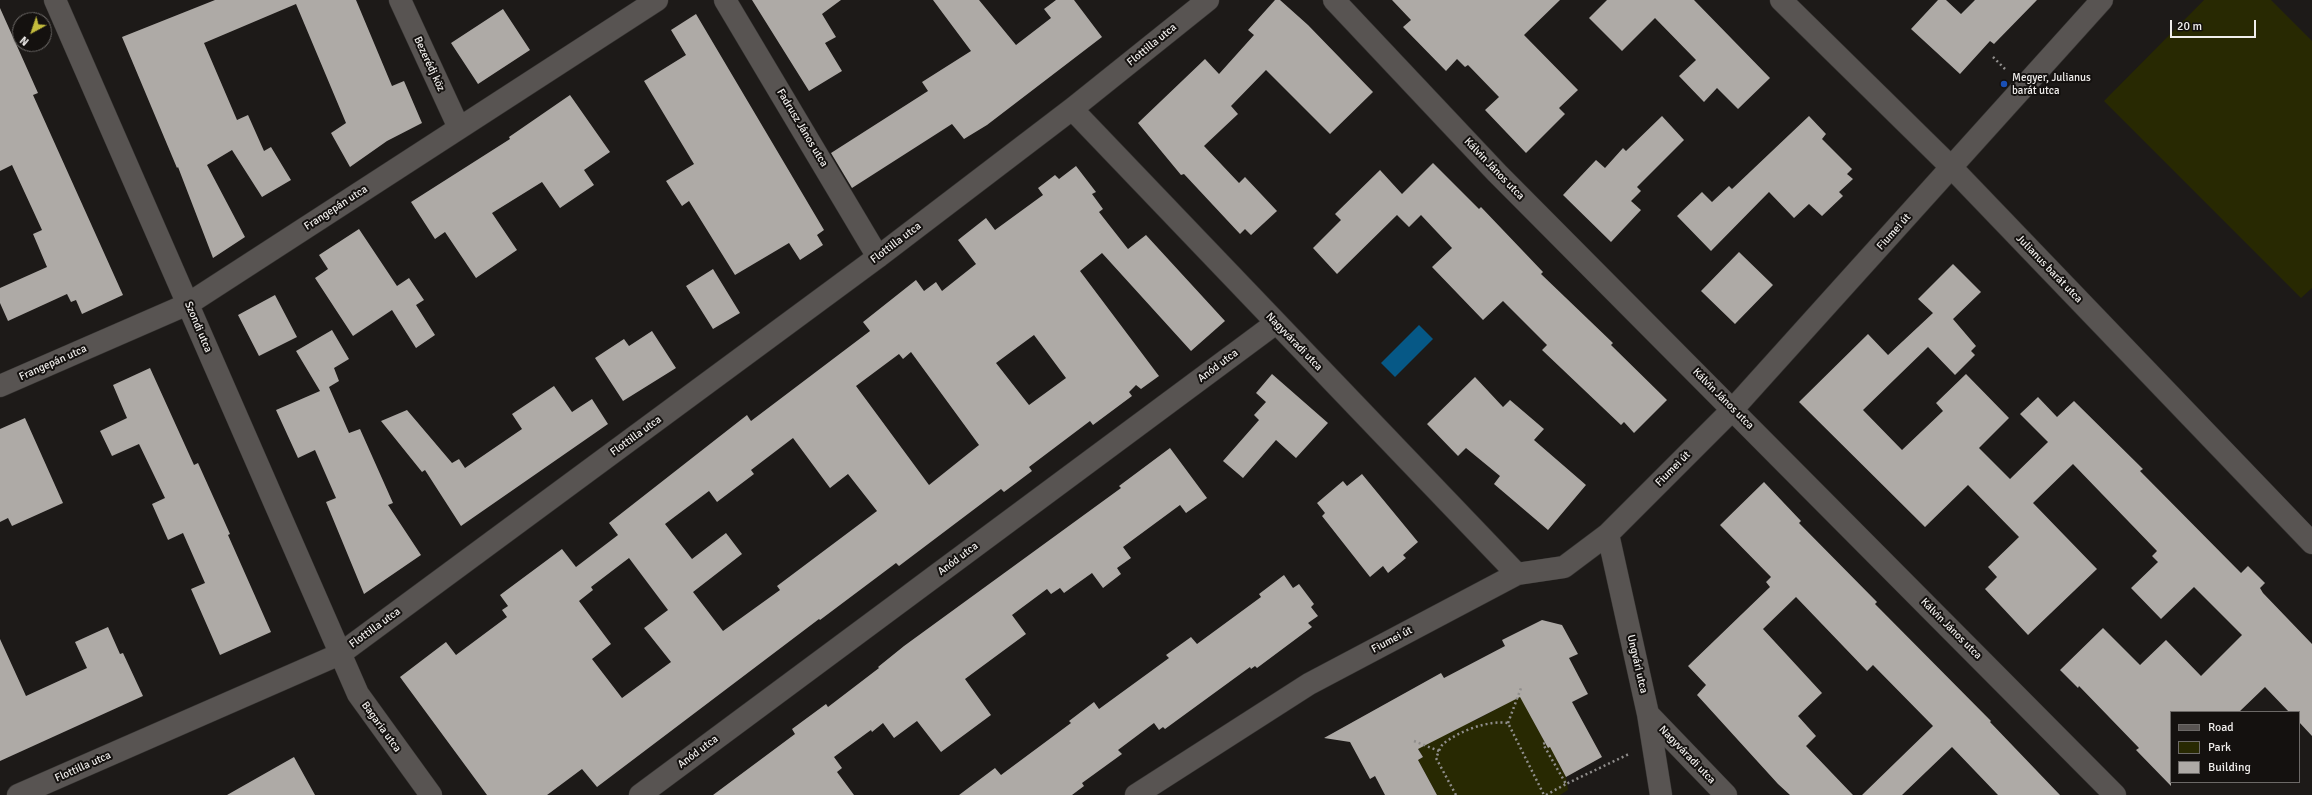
<!DOCTYPE html>
<html>
<head>
<meta charset="utf-8">
<style>
  body { margin:0 }
  #map { position:relative; width:2312px; height:795px; overflow:hidden; background:#1d1a18; font-family:Signika,sans-serif }
  canvas { display:block }
  .legend { position:absolute; left:2170px; top:711px; width:130px; height:72px; box-sizing:border-box; background:#14110f; border:1px solid #6c6967; margin:0; padding:5px 7px; list-style:none; font-size:12px; color:#f0eeec }
  .legend li { display:flex; align-items:center; gap:8px; height:20px }
  .legend b { width:20px; border:1px solid #6c6967 }
  .north { position:absolute; left:12px; top:12px; width:40px; height:40px; box-sizing:border-box; background:#14110f; border:1px solid #6c6967; border-radius:50%; rotate:220deg; font-size:11px; font-weight:700; line-height:16px; text-align:center; color:#f0eeec }
  .north::after { content:''; display:block; margin:auto; width:14px; height:18px; background:#c4bc3d; clip-path:polygon(50% 0,100% 100%,50% 72%,0 100%) }
  .scale { position:absolute; left:2170px; top:20px; width:86px; height:18px; box-sizing:border-box; border:2px solid #f0eeec; border-top:0; padding-left:5px; font-size:12px; line-height:14px; white-space:nowrap; color:#f0eeec; -webkit-text-stroke:3px #14110f; paint-order:stroke }
</style>
</head>
<body>
<div id="map">
<canvas width="2312" height="795"></canvas>
<ul class="legend">
<li><b style="height:5px;background:#585452"></b>Road</li>
<li><b style="height:11px;background:#282902"></b>Park</li>
<li><b style="height:11px;background:#aeaaa6"></b>Building</li>
</ul>
<div class="north">N</div>
<div class="scale">20 m</div>
</div>
<script>
const g = document.querySelector('canvas').getContext('2d');
g.lineJoin = 'round';
function fillPath(path, color) {
  g.fillStyle = color;
  g.fill(path, 'evenodd');
}
function trace(path, color, width, dash) {
  g.strokeStyle = color;
  g.lineWidth = width;
  g.lineCap = dash ? 'butt' : 'round';
  g.setLineDash(dash || []);
  g.stroke(path);
}
function drawText(font, color, halo, rows, align = 'center') {
  g.font = font + ' Signika,sans-serif';
  g.lineWidth = 4;
  g.setLineDash([]);
  g.textBaseline = 'middle';
  g.strokeStyle = halo;
  g.fillStyle = color;
  for (const [text, x, y, turn = 0] of rows) {
    g.save();
    g.translate(x, y);
    g.rotate((+turn || 0) * Math.PI / 180);
    g.textAlign = isNaN(turn) ? turn : align;
    if (halo) g.strokeText(text, 0, 0);
    g.fillText(text, 0, 0);
    g.restore();
  }
}
fillPath(new Path2D(`
  M 2204,0 L 2271,0 L 2312,41 L 2312,288 L 2301,298 L 2104,101 Z
  M 1521,688 L 1533,720 L 1548,748 L 1555,744 L 1555,756 L 1566,777 L 1568,790 L 1560,795 L 1437,795 L 1418,760 L 1423,757 L 1414,741 L 1476,720 L 1504,705 Z`), '#282902');
fillPath(new Path2D(`
  M 1419,325 L 1433,339 L 1395,377 L 1381,363 Z`), '#065886');
fillPath(new Path2D(`
  M 215,0 L 356,0 L 392,86 L 404,81 L 422,123 L 387,141 L 350,167 L 331,133 L 346,123 L 296,4 L 204,43 L 237,120 L 248,115 L 264,151 L 271,147 L 291,180 L 262,197 L 232,150 L 207,165 L 245,237 L 213,258 L 178,167 L 177,168 L 122,37 Z
  M 752,0 L 841,0 L 822,14 L 836,37 L 825,43 L 842,71 L 809,91 Z
  M 933,0 L 979,0 L 1016,45 L 1051,18 L 1044,9 L 1056,0 L 1074,0 L 1102,37 L 987,125 L 964,139 L 952,124 L 852,188 L 831,153 L 928,91 L 922,82 L 971,51 Z
  M 1275,0 L 1280,0 L 1308,25 L 1373,92 L 1330,134 L 1266,70 L 1231,106 L 1238,114 L 1204,146 L 1239,183 L 1245,177 L 1277,211 L 1251,235 L 1245,229 L 1240,234 L 1184,174 L 1181,175 L 1138,123 L 1205,59 L 1219,74 L 1254,35 L 1248,30 Z
  M 1392,0 L 1560,0 L 1524,35 L 1578,90 L 1559,108 L 1565,114 L 1526,153 L 1485,110 L 1499,97 L 1468,65 L 1465,67 L 1457,59 L 1446,71 L 1403,27 L 1411,20 Z
  M 1607,0 L 1694,0 L 1770,78 L 1738,109 L 1717,88 L 1704,102 L 1679,76 L 1696,60 L 1655,18 L 1622,51 L 1589,18 Z
  M 1938,0 L 1946,0 L 1961,14 L 1975,0 L 2037,0 L 1994,44 L 1990,41 L 1960,74 L 1911,29 Z
  M 0,8 L 38,93 L 33,95 L 123,295 L 82,314 L 76,300 L 71,302 L 67,294 L 8,321 L 0,303 L 0,288 L 47,267 L 33,234 L 42,230 L 12,165 L 0,171 Z
  M 503,9 L 530,50 L 478,84 L 451,43 Z
  M 696,14 L 824,230 L 817,235 L 823,245 L 800,260 L 789,243 L 735,275 L 689,201 L 682,206 L 666,181 L 694,164 L 644,81 L 686,55 L 671,30 Z
  M 570,95 L 610,152 L 584,170 L 594,185 L 560,208 L 542,182 L 492,213 L 517,250 L 476,278 L 445,232 L 435,239 L 411,202 L 510,139 L 509,137 Z
  M 1662,116 L 1684,140 L 1637,187 L 1641,191 L 1631,201 L 1641,210 L 1611,242 L 1563,195 L 1596,160 L 1605,168 L 1623,148 L 1626,151 Z
  M 1809,116 L 1826,134 L 1822,139 L 1852,169 L 1847,174 L 1853,179 L 1839,192 L 1843,196 L 1822,216 L 1809,204 L 1794,218 L 1769,192 L 1711,251 L 1677,216 L 1702,192 L 1712,202 L 1729,186 L 1732,189 Z
  M 1433,163 L 1479,209 L 1481,207 L 1543,272 L 1541,274 L 1613,343 L 1611,345 L 1667,400 L 1634,433 L 1624,422 L 1621,425 L 1542,350 L 1547,345 L 1503,301 L 1483,320 L 1432,267 L 1452,248 L 1421,215 L 1409,227 L 1397,215 L 1337,274 L 1313,248 L 1341,220 L 1335,214 L 1380,170 L 1402,194 Z
  M 1076,166 L 1096,192 L 1092,194 L 1103,209 L 1099,212 L 1128,249 L 1146,235 L 1225,321 L 1191,351 L 1102,253 L 1080,271 L 1159,376 L 1141,389 L 1136,385 L 1129,392 L 1132,396 L 1093,425 L 1090,421 L 1029,467 L 1032,471 L 1004,492 L 1001,489 L 899,566 L 896,563 L 820,620 L 819,619 L 597,787 L 582,769 L 547,795 L 487,795 L 400,677 L 446,642 L 456,655 L 507,617 L 502,610 L 508,606 L 500,595 L 562,549 L 576,567 L 618,535 L 609,523 L 747,415 L 751,421 L 870,331 L 863,322 L 916,280 L 924,291 L 936,282 L 942,291 L 976,264 L 958,240 L 986,218 L 995,230 L 1043,195 L 1038,188 L 1055,175 L 1059,179 ZM 1034,335 L 1066,378 L 1029,405 L 996,363 ZM 911,352 L 979,445 L 929,485 L 856,386 L 899,354 L 903,359 ZM 793,438 L 830,488 L 848,474 L 877,511 L 777,586 L 780,590 L 723,631 L 693,592 L 742,554 L 726,533 L 692,559 L 665,524 L 709,491 L 717,502 L 754,474 L 751,470 ZM 629,558 L 668,610 L 644,628 L 671,662 L 622,698 L 592,659 L 611,644 L 579,601 L 593,590 L 591,587 Z
  M 359,229 L 397,286 L 409,278 L 424,300 L 416,305 L 435,335 L 416,348 L 392,310 L 353,336 L 315,278 L 328,269 L 319,255 Z
  M 1739,252 L 1773,285 L 1735,324 L 1701,291 Z
  M 1953,264 L 1981,292 L 1953,319 L 1976,346 L 1971,351 L 1975,355 L 1955,375 L 1928,347 L 1863,410 L 1902,450 L 1943,411 L 1936,403 L 1966,374 L 2009,418 L 1979,448 L 2010,479 L 2048,442 L 2020,414 L 2038,397 L 2057,417 L 2074,401 L 2143,469 L 2140,471 L 2241,573 L 2248,566 L 2265,583 L 2260,588 L 2263,593 L 2312,644 L 2312,736 L 2299,722 L 2299,712 L 2289,712 L 2265,687 L 2239,712 L 2171,712 L 2171,786 L 2136,750 L 2139,748 L 2079,686 L 2078,688 L 2060,670 L 2103,628 L 2140,665 L 2166,640 L 2201,676 L 2242,635 L 2194,587 L 2161,619 L 2131,588 L 2158,562 L 2152,556 L 2157,551 L 2073,464 L 2033,503 L 2097,569 L 2028,635 L 1985,589 L 1997,577 L 1988,567 L 2019,537 L 1968,485 L 1925,527 L 1799,402 L 1868,334 L 1888,355 L 1933,313 L 1918,299 Z
  M 713,269 L 740,313 L 713,329 L 686,286 Z
  M 275,295 L 297,337 L 259,356 L 238,315 Z
  M 332,330 L 349,359 L 334,368 L 339,381 L 329,387 L 349,433 L 360,429 L 393,503 L 388,505 L 421,555 L 364,594 L 326,502 L 336,498 L 315,450 L 298,458 L 276,410 L 320,391 L 296,351 Z
  M 652,331 L 676,368 L 623,401 L 595,358 L 624,339 L 629,346 Z
  M 150,368 L 194,465 L 198,463 L 230,534 L 228,535 L 271,632 L 220,655 L 191,589 L 205,583 L 183,533 L 168,540 L 152,504 L 165,498 L 139,444 L 112,456 L 100,431 L 127,418 L 113,385 Z
  M 1272,374 L 1328,423 L 1296,458 L 1276,440 L 1243,478 L 1223,461 L 1259,420 L 1254,415 L 1266,402 L 1256,393 Z
  M 1475,377 L 1503,407 L 1510,400 L 1544,429 L 1534,440 L 1586,485 L 1548,530 L 1494,484 L 1500,476 L 1466,448 L 1458,456 L 1427,424 Z
  M 554,386 L 572,412 L 592,399 L 608,424 L 461,526 L 425,470 L 422,472 L 381,421 L 407,410 L 452,463 L 459,459 L 465,468 L 522,429 L 512,414 Z
  M 25,418 L 63,503 L 12,526 L 8,518 L 0,522 L 0,429 Z
  M 1170,448 L 1207,498 L 1186,513 L 1180,505 L 1123,547 L 1131,558 L 1117,568 L 1121,574 L 1103,588 L 1092,573 L 1064,593 L 1060,588 L 1051,594 L 1047,589 L 1012,615 L 1026,634 L 965,679 L 991,715 L 941,752 L 917,721 L 894,738 L 883,723 L 872,732 L 871,730 L 834,757 L 842,768 L 837,772 L 854,795 L 713,795 L 795,734 L 792,729 L 826,704 L 828,707 L 879,668 L 878,667 L 904,646 L 1121,488 L 1119,486 Z
  M 1362,474 L 1418,542 L 1403,555 L 1406,558 L 1388,573 L 1383,566 L 1370,577 L 1322,516 L 1325,513 L 1317,503 L 1343,481 L 1347,486 Z
  M 1764,482 L 1801,521 L 1799,523 L 1877,602 L 1875,604 L 1991,721 L 1990,722 L 2060,795 L 1998,795 L 1952,747 L 1902,795 L 1862,795 L 1933,726 L 1873,665 L 1867,671 L 1796,597 L 1763,629 L 1822,693 L 1798,716 L 1816,736 L 1806,746 L 1853,795 L 1790,795 L 1778,784 L 1697,695 L 1706,685 L 1688,666 L 1770,587 L 1766,582 L 1771,577 L 1720,525 Z
  M 1284,575 L 1293,588 L 1299,584 L 1314,604 L 1311,607 L 1318,616 L 1308,623 L 1312,627 L 1257,668 L 1255,666 L 1251,669 L 1250,667 L 1165,729 L 1163,727 L 1159,730 L 1154,723 L 1118,750 L 1122,754 L 1082,783 L 1084,786 L 1072,795 L 959,795 L 995,768 L 1001,775 L 1071,723 L 1069,721 L 1094,702 L 1099,709 L 1169,658 L 1166,655 L 1191,637 L 1197,644 L 1261,597 L 1259,594 Z
  M 1542,620 L 1562,625 L 1578,654 L 1569,658 L 1588,694 L 1572,702 L 1602,757 L 1566,777 L 1550,747 L 1548,748 L 1520,697 L 1418,749 L 1423,757 L 1418,760 L 1437,795 L 1385,795 L 1375,776 L 1370,779 L 1350,742 L 1324,738 L 1441,673 L 1444,678 L 1505,646 L 1502,640 Z
  M 108,627 L 120,654 L 123,653 L 143,696 L 0,761 L 0,639 L 26,696 L 87,668 L 75,642 Z
  M 294,757 L 315,795 L 227,795 Z`), '#aeaaa6');
const minor = new Path2D(`
  M 55,0 L 358,694 L 431,795
  M 400,0 L 459,128
  M 725,0 L 878,257
  M 1334,0 L 1497,173 L 2115,795
  M 1781,0 L 1952,168 L 2312,543
  M 1072,109 L 1517,574
  M 0,386 L 188,304 L 657,0
  M 1608,534 L 1648,714 L 1661,795
  M 1648,714 L 1726,795
  M 18,795 L 340,654 L 878,257 L 1072,109 L 1208,0
  M 640,795 L 1276,323
  M 1136,795 L 1309,684 L 1517,574 L 1564,567 L 1608,534 L 1733,409 L 2102,0`);
trace(minor, '#363432', 23);
trace(new Path2D(`
  M 1993,57 L 2005,69
  M 1508,723 L 1521,688
  M 1414,741 L 1439,751
  M 1545,743 L 1543,744 L 1566,784 L 1629,754
  M 1456,795 L 1436,758 C 1438,754 1440,747 1443,744 C 1459,731 1488,720 1508,723 L 1544,795
  M 1546,795 L 1566,784`), '#908e8c', 2.5, [2, 3]);
trace(minor, '#585452', 22);
for (const [x, y, r, color] of [
  [2004,84,4,"#1a4fb4"]
]) {
  const dot = new Path2D();
  dot.arc(x, y, r, 0, 2 * Math.PI);
  g.fillStyle = color;
  g.fill(dot);
  trace(dot, '#14110f', 1.5);
}
drawText('11px', '#f0eeec', '#14110f', [
  ["Flottilla utca",1152,45,-39],
  ["Bezerédj köz",429,64,65],
  ["Fadrusz János utca",802,128,59],
  ["Kálvin János utca",1494,169,46],
  ["Frangepán utca",336,208,-33],
  ["Fiumei út",1894,232,-48],
  ["Flottilla utca",896,243,-37],
  ["Julianus barát utca",2049,269,46],
  ["Szondi utca",198,327,67],
  ["Nagyváradi utca",1294,342,46],
  ["Frangepán utca",53,363,-24],
  ["Anód utca",1218,366,-37],
  ["Kálvin János utca",1723,399,45],
  ["Flottilla utca",636,436,-36],
  ["Fiumei út",1673,469,-45],
  ["Anód utca",958,559,-37],
  ["Flottilla utca",375,628,-36],
  ["Kálvin János utca",1951,629,45],
  ["Fiumei út",1392,640,-28],
  ["Ungvári utca",1637,664,77],
  ["Bagaria utca",381,727,54],
  ["Anód utca",698,752,-37],
  ["Nagyváradi utca",1687,755,46],
  ["Flottilla utca",83,767,-24]
]);
drawText('11px', '#f0eeec', '#14110f', [
  ["Megyer, Julianus",2012,78],
  ["barát utca",2012,91]
], 'left');
</script>
</body>
</html>
